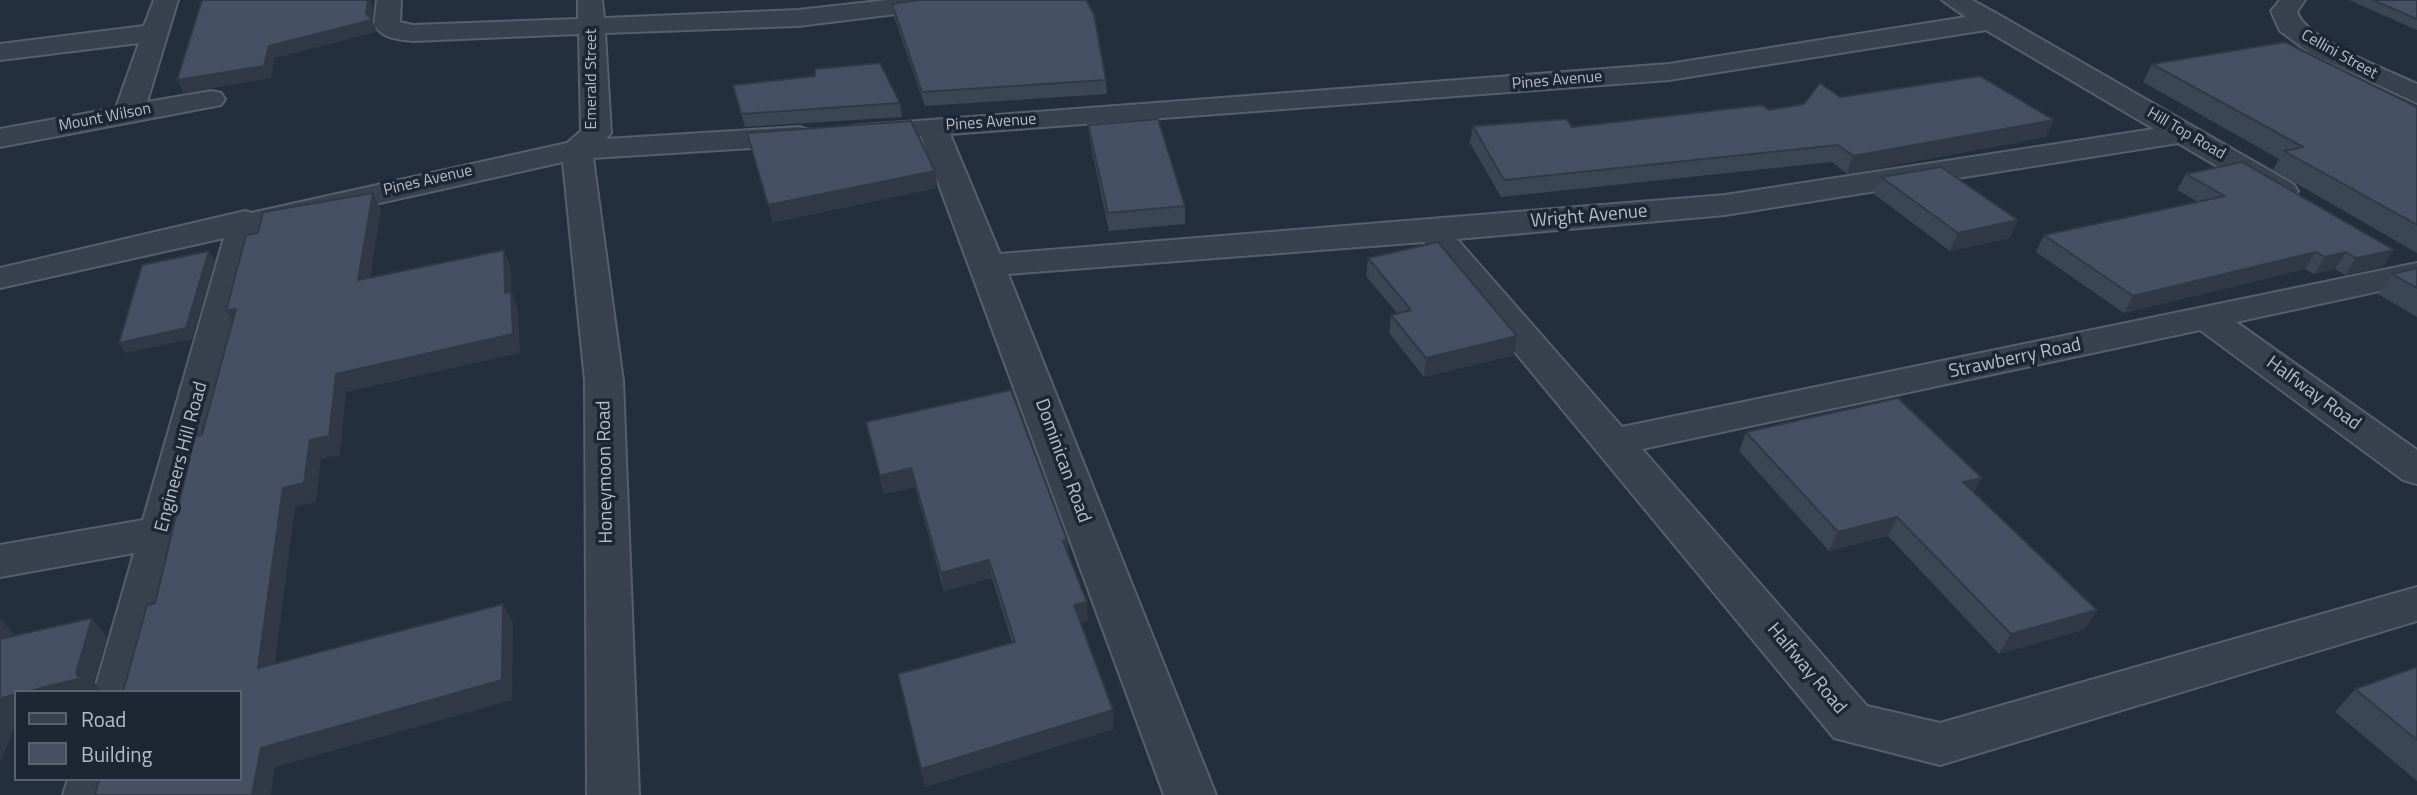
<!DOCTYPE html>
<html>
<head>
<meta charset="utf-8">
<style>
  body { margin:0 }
  #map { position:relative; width:2417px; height:795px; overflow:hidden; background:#242f3e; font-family:"Titillium Web",sans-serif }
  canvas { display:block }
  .legend { position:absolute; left:14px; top:690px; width:228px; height:91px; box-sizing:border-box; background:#1d2633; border:2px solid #59626f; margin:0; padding:9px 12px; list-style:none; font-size:21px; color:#b4bcc9 }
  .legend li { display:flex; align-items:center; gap:14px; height:35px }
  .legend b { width:35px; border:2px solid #59626f }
</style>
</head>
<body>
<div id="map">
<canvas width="2417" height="795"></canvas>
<ul class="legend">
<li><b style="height:9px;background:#38414e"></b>Road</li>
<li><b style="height:19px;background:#455162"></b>Building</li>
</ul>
</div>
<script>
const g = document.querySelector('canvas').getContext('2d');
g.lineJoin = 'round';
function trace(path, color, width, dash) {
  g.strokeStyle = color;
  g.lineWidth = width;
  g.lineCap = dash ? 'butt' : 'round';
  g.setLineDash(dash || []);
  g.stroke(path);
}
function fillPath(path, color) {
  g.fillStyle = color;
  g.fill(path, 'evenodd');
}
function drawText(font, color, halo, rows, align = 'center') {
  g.font = font + ' "Titillium Web",sans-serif';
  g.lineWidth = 7;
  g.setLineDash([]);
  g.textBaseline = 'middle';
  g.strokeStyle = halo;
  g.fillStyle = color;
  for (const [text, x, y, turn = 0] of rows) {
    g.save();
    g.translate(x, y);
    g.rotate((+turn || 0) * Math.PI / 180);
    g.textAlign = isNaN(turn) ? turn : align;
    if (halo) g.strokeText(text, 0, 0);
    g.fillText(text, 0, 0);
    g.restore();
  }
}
const minor = new Path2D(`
  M 154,0 L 178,0 L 147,102 L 211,91 L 221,93 L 225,99 L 221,105 L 0,147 L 0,129 L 116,108 L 139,43 L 0,60 L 0,44 L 144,26 Z
  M 377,0 L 401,0 L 400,22 L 413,25 L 578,19 L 578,0 L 602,0 L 604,18 L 798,10 L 888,0 L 965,0 L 962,5 L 953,7 L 798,26 L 605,33 L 611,133 L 606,139 L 799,127 L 809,130 L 814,136 L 809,142 L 799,145 L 593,158 L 623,381 L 639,795 L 587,795 L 585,381 L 563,162 L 259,230 L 142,692 L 94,692 L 134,553 L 0,577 L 0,545 L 143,520 L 224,238 L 0,288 L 0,268 L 245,211 L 251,213 L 567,143 L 581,131 L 579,34 L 413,41 C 397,39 384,39 374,25 Z
  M 1942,0 L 1972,0 L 2001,16 L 2293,184 L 2298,191 L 2293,198 L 2282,200 L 2271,198 L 2178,143 L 1725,215 L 1457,239 L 1622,427 L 2417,263 L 2417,283 L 2236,322 L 2417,450 L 2417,484 L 2403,480 L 2200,330 L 1642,449 L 1867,706 L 1940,723 L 2417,587 L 2417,621 L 1940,765 L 1834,738 L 1424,242 L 1008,274 L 1216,795 L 1164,795 L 921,136 L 862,141 L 852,138 L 847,132 L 852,126 L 1669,64 L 1966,17 ZM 1986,30 L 2154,129 L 1725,195 L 1000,254 L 950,134 L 1669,80 Z
  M 2280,0 L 2305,0 L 2297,12 C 2307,41 2388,70 2417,84 L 2417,103 L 2310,53 L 2280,31 L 2271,11 Z
  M 68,779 L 120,779 L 115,795 L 63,795 Z`);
trace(minor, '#565f6c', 4);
fillPath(minor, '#38414e');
fillPath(new Path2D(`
  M 2349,0 L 2417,0 L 2417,30 Z
  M 892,4 L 1106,80 L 1107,94 L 925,106 L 894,17 Z
  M 2152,64 L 2417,107 L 2417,253 L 2273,170 L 2279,159 L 2143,82 Z
  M 815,76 L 900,103 L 902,117 L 745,127 L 733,85 Z
  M 1840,97 L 2046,137 L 1847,174 L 1832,162 L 1501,197 L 1470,143 L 1473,126 L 1572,127 L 1769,110 Z
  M 1088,125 L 1185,206 L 1185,224 L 1109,231 L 1090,142 Z
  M 2186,174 L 2383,267 L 2345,275 L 2335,269 L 2314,274 L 2305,269 L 2124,313 L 2036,252 L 2044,235 L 2198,202 L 2177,190 Z
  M 1881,177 L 2018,220 L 2010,238 L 1950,251 L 1874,194 Z
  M 1368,258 L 1517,336 L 1514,355 L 1424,377 L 1389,333 L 1391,315 L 1397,313 L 1366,276 Z
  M 2417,268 L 2417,317 L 2378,294 L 2392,274 Z
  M 866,422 L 1067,540 L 1069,555 L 1088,620 L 1080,623 L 1114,729 L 925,787 L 898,674 L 1012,642 L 992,578 L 944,591 L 915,487 L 884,494 Z
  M 1746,432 L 1974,493 L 2097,610 L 2085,629 L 1999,654 L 1888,536 L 1829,551 L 1739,451 Z
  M 2417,667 L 2417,781 L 2335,712 L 2355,689 Z`), '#3b4654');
fillPath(new Path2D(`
  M 368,0 L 370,0 L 373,8 L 372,20 L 377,32 L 275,58 L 271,78 L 184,93 L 177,80 L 269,46 L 366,13 Z
  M 2054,120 L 2046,137 L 1847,174 L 1853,156 Z
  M 935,171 L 938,188 L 772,223 L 768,205 Z
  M 373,193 L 381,210 L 367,298 L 358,280 Z
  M 2018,220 L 2010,238 L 1950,251 L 1958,233 Z
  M 504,250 L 511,268 L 512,293 L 518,310 L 520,353 L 346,392 L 340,455 L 321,459 L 316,502 L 295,507 L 272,687 L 258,668 L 283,488 L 310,440 L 336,374 L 505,293 Z
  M 2394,250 L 2383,267 L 2345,275 L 2356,258 Z
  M 209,251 L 215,261 L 192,339 L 125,353 L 119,343 Z
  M 2316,252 L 2305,269 L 2124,313 L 2133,296 Z
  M 2346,252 L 2335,269 L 2314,274 L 2325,257 Z
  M 236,309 L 237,329 L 226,311 Z
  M 1517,336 L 1514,355 L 1424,377 L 1426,358 Z
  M 911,468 L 915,487 L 884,494 L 880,476 Z
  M 1982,478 L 1972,497 L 1963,482 Z
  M 1897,517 L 1888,536 L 1829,551 L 1838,532 Z
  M 1067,540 L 1069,558 L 1063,541 Z
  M 989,560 L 992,578 L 944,591 L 941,573 Z
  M 1087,602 L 1088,620 L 1076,624 L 1074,605 Z
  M 503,604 L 513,623 L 512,700 L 275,767 L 271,795 L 252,795 L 261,748 Z
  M 2097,610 L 2085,629 L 1999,654 L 2011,634 Z
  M 0,618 L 15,635 L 4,660 L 0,656 Z
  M 92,618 L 107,637 L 94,682 L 103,692 L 26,692 L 76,673 Z
  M 16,694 L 16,723 L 0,764 L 0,701 L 2,698 Z
  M 1113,710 L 1114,729 L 925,787 L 921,769 Z`), '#303945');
const building = new Path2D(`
  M 202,0 L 368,0 L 366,13 L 372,20 L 269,46 L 264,66 L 177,80 Z
  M 918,0 L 1086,0 L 1094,14 L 1106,80 L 922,92 L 892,4 Z
  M 2373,0 L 2417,0 L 2417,19 Z
  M 2285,42 L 2417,107 L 2417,225 L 2284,151 L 2303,147 L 2152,64 Z
  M 880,63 L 900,103 L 741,114 L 733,85 L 815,76 L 815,69 Z
  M 1980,76 L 2054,120 L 1853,156 L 1838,145 L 1504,180 L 1473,126 L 1566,119 L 1572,127 L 1762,105 L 1769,110 L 1804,104 L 1820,83 L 1840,97 Z
  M 1158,119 L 1185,206 L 1108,213 L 1088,125 Z
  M 911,121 L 935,171 L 768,205 L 747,133 Z
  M 2242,162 L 2394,250 L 2356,258 L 2346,252 L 2325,257 L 2316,252 L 2133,296 L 2044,235 L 2225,196 L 2186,174 Z
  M 1941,167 L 2018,220 L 1958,233 L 1881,177 Z
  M 373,193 L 358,280 L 504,250 L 505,293 L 511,292 L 513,334 L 336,374 L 329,436 L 310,440 L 304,483 L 283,488 L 258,668 L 503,604 L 502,680 L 261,748 L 252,795 L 95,795 L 99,779 L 240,779 L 240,692 L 123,692 L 147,605 L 155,603 L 195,436 L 202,434 L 228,338 L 236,309 L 226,311 L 246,235 L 258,233 L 263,212 Z
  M 1438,242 L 1517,336 L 1426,358 L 1391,315 L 1411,310 L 1368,258 Z
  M 209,251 L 186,328 L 119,343 L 142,265 Z
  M 2417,268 L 2417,288 L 2392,274 Z
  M 1011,390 L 1067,540 L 1063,541 L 1087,602 L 1074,605 L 1113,710 L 921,769 L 898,674 L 1015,642 L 989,560 L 941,573 L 911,468 L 880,476 L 866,422 Z
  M 1898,398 L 1982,478 L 1963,482 L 2097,610 L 2011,634 L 1897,517 L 1838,532 L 1746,432 Z
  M 92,618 L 76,673 L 78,676 L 89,676 L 26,692 L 16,692 L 16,694 L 2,698 L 0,701 L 0,639 Z
  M 2417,667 L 2417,740 L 2355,689 Z`);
fillPath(building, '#455162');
trace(building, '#303945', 2);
drawText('16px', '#b4bcc9', '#1d2633', [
  ["Cellini Street",2339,55,29],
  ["Emerald Street",592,79,-90],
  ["Pines Avenue",1557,81,-5],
  ["Mount Wilson",105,118,-11],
  ["Pines Avenue",991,123,-4],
  ["Hill Top Road",2186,134,30],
  ["Pines Avenue",428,181,-13]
]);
drawText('19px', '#b4bcc9', '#1d2633', [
  ["Wright Avenue",1589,217,-5],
  ["Strawberry Road",2015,359,-12],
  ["Halfway Road",2313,394,36],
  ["Engineers Hill Road",182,457,-75],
  ["Dominican Road",1062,461,70],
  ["Honeymoon Road",606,472,-91],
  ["Halfway Road",1806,669,50]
]);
</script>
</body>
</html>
